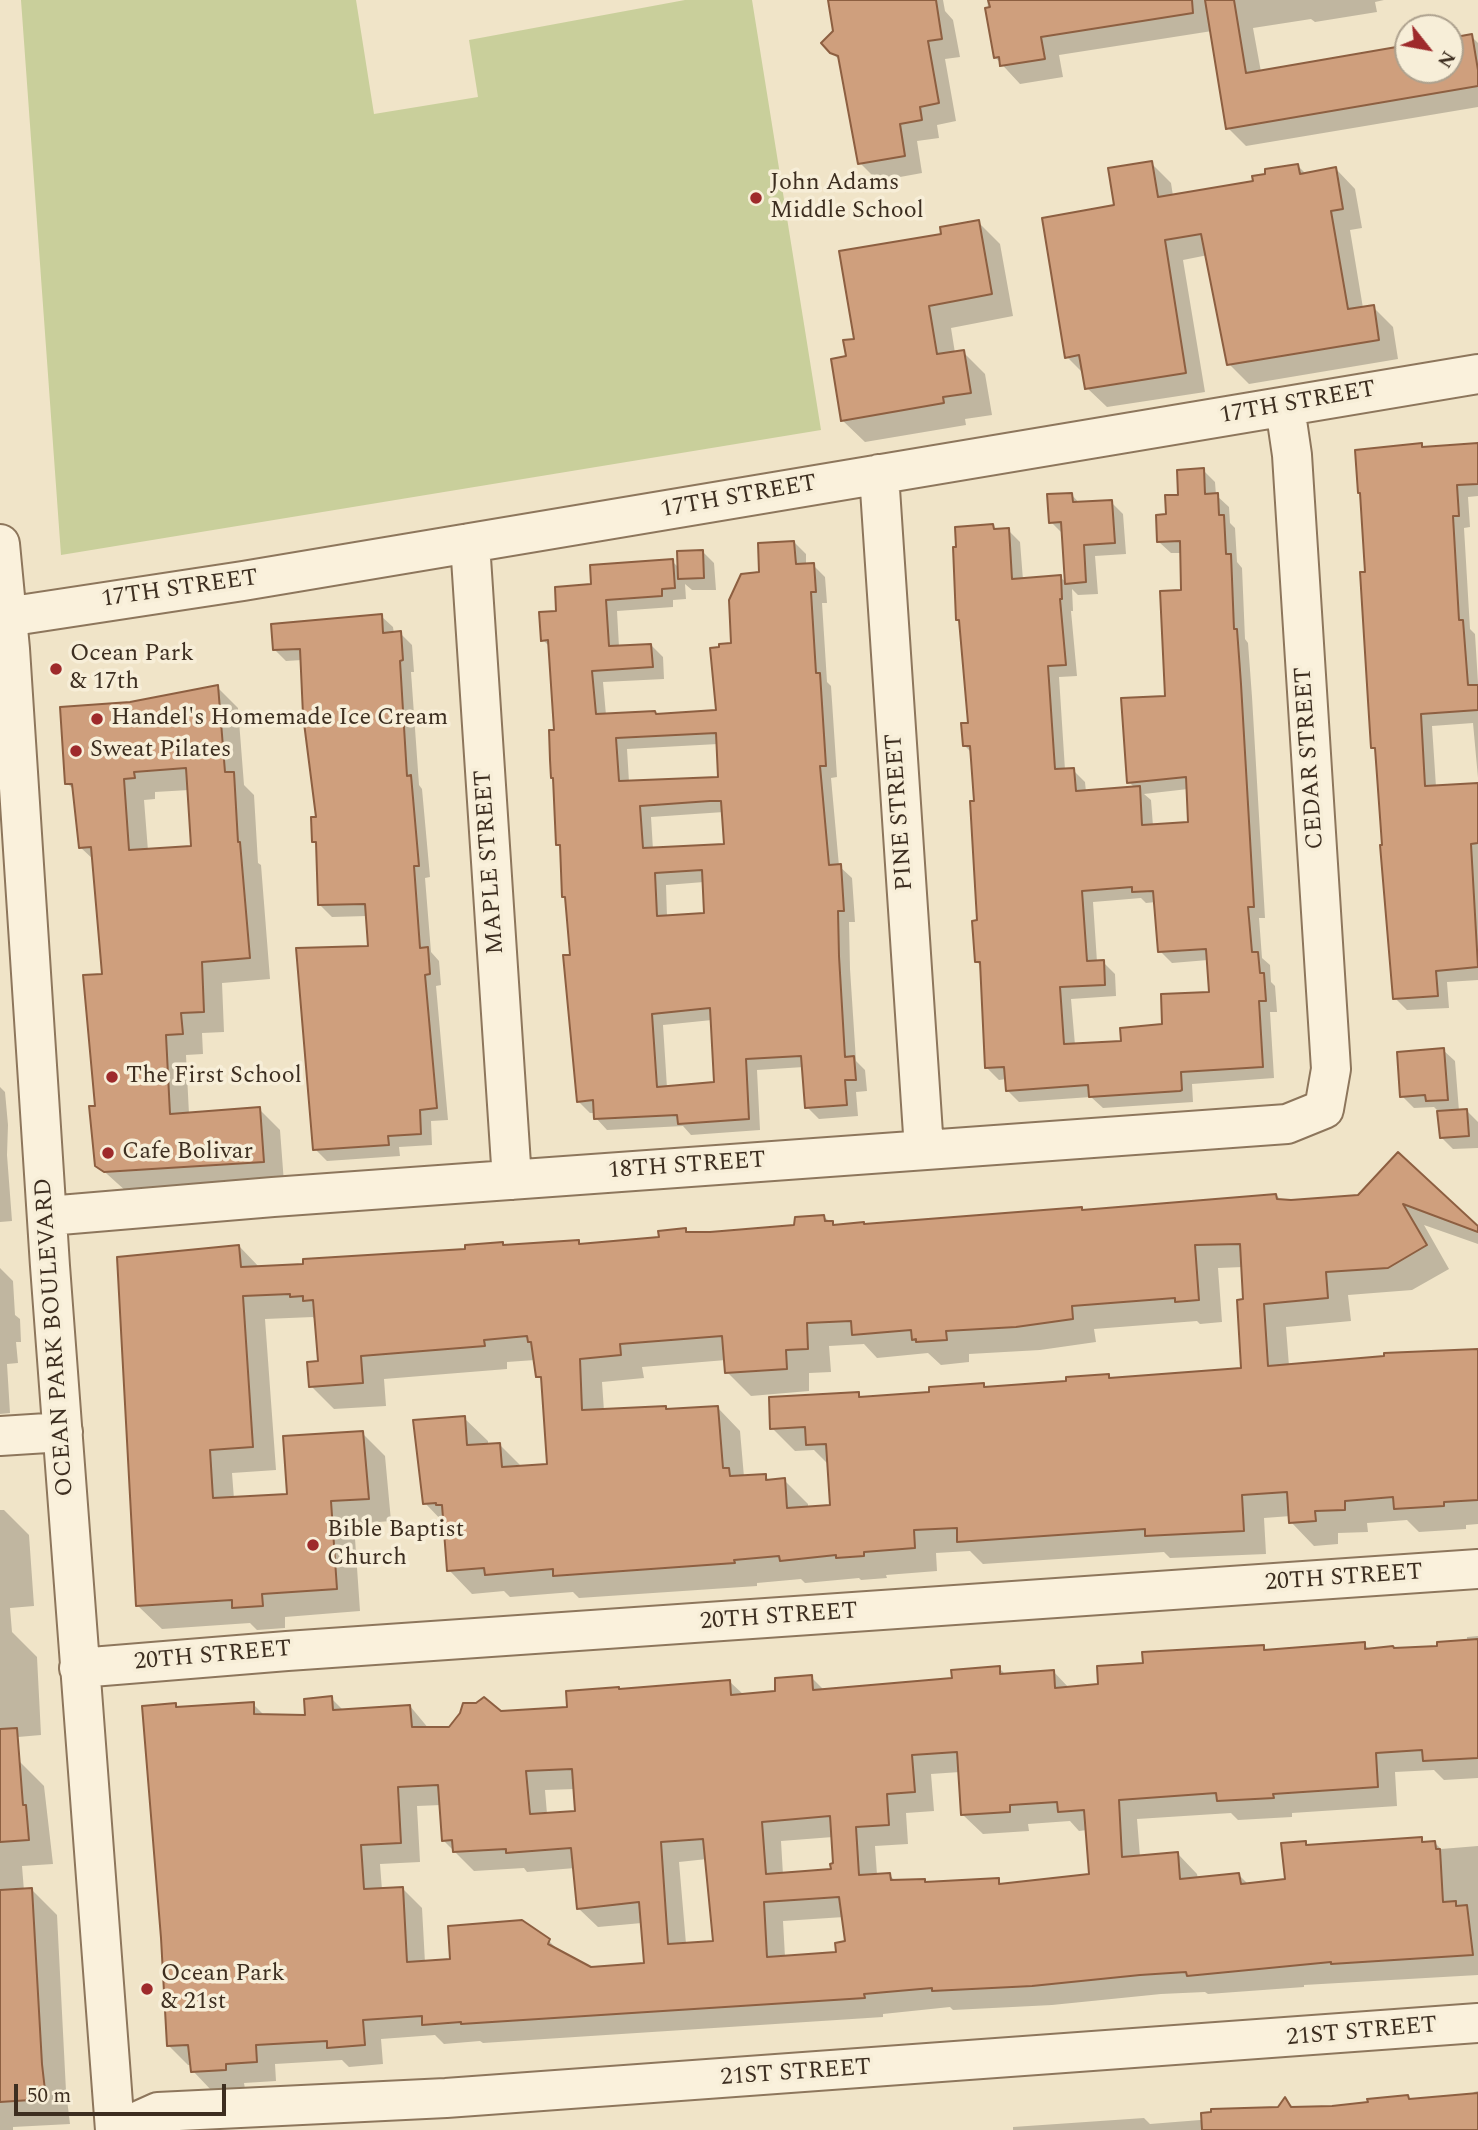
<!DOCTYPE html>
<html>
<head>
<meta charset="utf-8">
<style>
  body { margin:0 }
  #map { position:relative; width:1478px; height:2130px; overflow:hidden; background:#f0e4c8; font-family:Spectral,serif }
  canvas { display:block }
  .north { position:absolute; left:1394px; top:14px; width:70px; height:70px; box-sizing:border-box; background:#f7eed8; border:2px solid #ada18e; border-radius:50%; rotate:121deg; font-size:19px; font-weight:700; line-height:28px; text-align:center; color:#3d2e20 }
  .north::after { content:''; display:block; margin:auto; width:24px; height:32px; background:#9e2a2b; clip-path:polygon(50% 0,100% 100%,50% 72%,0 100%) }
  .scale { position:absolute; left:14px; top:2084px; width:212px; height:32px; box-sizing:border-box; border:4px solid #3d2e20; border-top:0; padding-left:9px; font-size:21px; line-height:24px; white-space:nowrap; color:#3d2e20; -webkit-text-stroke:5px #f7eed8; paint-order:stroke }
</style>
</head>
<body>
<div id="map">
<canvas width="1478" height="2130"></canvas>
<div class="north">N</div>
<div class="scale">50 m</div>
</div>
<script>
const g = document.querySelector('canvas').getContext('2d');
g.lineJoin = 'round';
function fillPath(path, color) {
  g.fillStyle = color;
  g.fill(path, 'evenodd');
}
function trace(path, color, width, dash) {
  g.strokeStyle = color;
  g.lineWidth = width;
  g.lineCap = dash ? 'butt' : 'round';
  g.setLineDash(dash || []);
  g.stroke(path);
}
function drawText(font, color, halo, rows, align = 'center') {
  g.font = font + ' Spectral,serif';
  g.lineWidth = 7;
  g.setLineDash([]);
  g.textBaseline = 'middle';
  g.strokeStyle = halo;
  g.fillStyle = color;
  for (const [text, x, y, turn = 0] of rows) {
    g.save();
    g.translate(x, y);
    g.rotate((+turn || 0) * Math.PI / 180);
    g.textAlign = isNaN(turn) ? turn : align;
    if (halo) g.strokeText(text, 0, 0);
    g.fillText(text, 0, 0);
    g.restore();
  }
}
fillPath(new Path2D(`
  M 21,0 L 356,0 L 374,114 L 478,97 L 469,40 L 685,0 L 752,0 L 821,430 L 61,555 Z`), '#c9cf9b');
fillPath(new Path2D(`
  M 830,0 L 943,0 L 945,11 L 953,20 L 960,57 L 945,59 L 956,121 L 937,125 L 939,138 L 917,141 L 922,173 L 878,181 L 860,163 L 841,62 L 823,43 L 835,32 Z
  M 987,0 L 1384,0 L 1375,2 L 1377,12 L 1315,22 L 1311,19 L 1253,28 L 1261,72 L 1408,47 L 1408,70 L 1450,70 L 1450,40 L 1471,36 L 1478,43 L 1478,107 L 1246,146 L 1228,128 L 1212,31 L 1059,55 L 1063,77 L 1020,84 L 995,57 Z
  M 1151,163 L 1171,183 L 1173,196 L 1255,182 L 1298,166 L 1306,174 L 1336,169 L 1355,189 L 1362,228 L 1350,230 L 1363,308 L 1373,307 L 1393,327 L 1398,359 L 1249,384 L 1229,364 L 1208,255 L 1183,260 L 1205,392 L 1107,407 L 1087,388 L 1085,375 L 1067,357 L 1116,206 Z
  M 978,222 L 1000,244 L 1013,316 L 951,328 L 955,353 L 963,352 L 985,374 L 992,415 L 965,419 L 966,425 L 865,442 L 842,420 L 848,358 L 856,340 L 943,236 Z
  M 1421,445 L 1425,448 L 1478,445 L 1478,496 L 1468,497 L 1470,527 L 1464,528 L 1470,629 L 1475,634 L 1478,683 L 1478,778 L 1473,723 L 1432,726 L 1436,787 L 1478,785 L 1478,980 L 1447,982 L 1449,1008 L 1407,1010 L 1395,998 L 1378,752 L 1373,748 L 1367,574 Z
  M 1203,470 L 1215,482 L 1216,495 L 1229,507 L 1230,523 L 1235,528 L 1237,562 L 1242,568 L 1245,639 L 1248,643 L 1252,697 L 1265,918 L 1259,918 L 1262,958 L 1270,965 L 1271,982 L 1275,986 L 1277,1012 L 1270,1012 L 1274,1078 L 1192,1084 L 1193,1102 L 1103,1108 L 1091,1097 L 1019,1102 L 1007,1090 L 1006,1079 L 999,1080 L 987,1068 L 982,967 L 976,961 L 979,922 L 976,803 L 972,753 L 964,745 L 969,724 L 961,622 L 958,619 L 992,526 L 997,531 L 1008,530 L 1020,542 L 1023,580 L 1060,577 L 1067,583 L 1063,534 L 1051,522 L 1072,495 L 1080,504 L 1111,502 L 1123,514 L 1126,554 L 1095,556 L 1098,594 L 1078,595 L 1072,589 L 1073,611 L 1071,611 L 1077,676 L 1059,677 L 1065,770 L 1073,770 L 1085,782 L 1086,792 L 1135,788 L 1129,782 L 1167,697 L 1183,592 L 1182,553 L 1171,553 L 1159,542 L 1168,515 L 1180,496 ZM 1188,789 L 1189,823 L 1153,826 L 1151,800 L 1144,794 ZM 1141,898 L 1146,903 L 1156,902 L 1160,951 L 1172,963 L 1208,960 L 1210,993 L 1164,1026 L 1123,1042 L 1075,1045 L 1071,999 L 1116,996 L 1115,974 L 1103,962 L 1097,962 L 1093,902 Z
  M 794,542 L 806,554 L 806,565 L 813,565 L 825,577 L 827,603 L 822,603 L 827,682 L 831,686 L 837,777 L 831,778 L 839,866 L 852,878 L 855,922 L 849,922 L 850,969 L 856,1061 L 865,1070 L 867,1091 L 856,1092 L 858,1116 L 819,1119 L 807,1107 L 804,1067 L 757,1070 L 760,1130 L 691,1135 L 683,1126 L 607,1130 L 596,1118 L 595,1113 L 590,1113 L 579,1102 L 572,956 L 567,899 L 564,896 L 562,849 L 558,845 L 556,732 L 551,648 L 543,640 L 558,613 L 593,586 L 672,561 L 679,568 L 702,551 L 714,563 L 716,590 L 692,590 L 685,584 L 686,599 L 673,600 L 673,607 L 617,611 L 619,647 L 651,645 L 663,657 L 664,679 L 603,682 L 606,715 L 657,715 L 718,712 L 733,645 L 760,574 ZM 718,744 L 720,778 L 629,782 L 627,749 ZM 724,812 L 726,846 L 653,850 L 651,817 ZM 704,882 L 706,914 L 667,917 L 666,885 ZM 712,1020 L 716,1084 L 667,1088 L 663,1025 Z
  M 381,616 L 393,627 L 394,634 L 400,633 L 412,645 L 414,672 L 411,672 L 419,785 L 422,789 L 430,877 L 425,878 L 431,952 L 439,961 L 441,985 L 436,986 L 448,1120 L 431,1121 L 432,1145 L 399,1147 L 400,1156 L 327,1161 L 315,1149 L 370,948 L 367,916 L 332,917 L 320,905 L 318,845 L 314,842 L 318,819 L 302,660 L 286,661 L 274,649 Z
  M 217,687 L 238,708 L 244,785 L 254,795 L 258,863 L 261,865 L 270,979 L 222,983 L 224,1032 L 202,1033 L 203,1054 L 186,1055 L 189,1114 L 259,1109 L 280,1130 L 284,1183 L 127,1192 L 97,1165 L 97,1107 L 103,976 L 94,860 L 80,847 L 75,791 L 67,783 L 130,704 ZM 189,790 L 192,847 L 148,851 L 144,800 L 155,799 L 155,792 Z
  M 1443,1050 L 1455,1061 L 1459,1111 L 1466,1110 L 1478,1122 L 1478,1148 L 1453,1149 L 1441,1137 L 1439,1112 L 1434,1107 L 1414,1108 L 1402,1096 Z
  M 0,1087 L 5,1092 L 8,1125 L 7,1155 L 12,1221 L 0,1222 Z
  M 1398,1155 L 1478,1228 L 1478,1244 L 1424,1225 L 1449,1269 L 1412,1290 L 1348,1295 L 1351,1321 L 1286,1327 L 1289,1366 L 1478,1352 L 1478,1524 L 1466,1525 L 1466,1529 L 1419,1532 L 1407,1520 L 1367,1523 L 1368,1532 L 1338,1533 L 1338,1544 L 1314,1546 L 1291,1522 L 1291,1516 L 1264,1518 L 1266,1554 L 1170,1558 L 1164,1552 L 983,1564 L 970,1551 L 936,1553 L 937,1571 L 886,1575 L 887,1578 L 861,1580 L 859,1578 L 805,1583 L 801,1579 L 757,1583 L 757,1586 L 579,1598 L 573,1592 L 510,1597 L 504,1591 L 472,1594 L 449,1570 L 445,1524 L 425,1503 L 464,1418 L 488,1441 L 488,1446 L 500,1445 L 522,1467 L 549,1465 L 543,1381 L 538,1376 L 535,1360 L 507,1362 L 507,1369 L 384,1379 L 386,1406 L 334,1409 L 311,1386 L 320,1362 L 315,1320 L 313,1317 L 265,1319 L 276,1470 L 232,1473 L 234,1499 L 289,1496 L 362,1433 L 385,1456 L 391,1521 L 354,1524 L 360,1611 L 285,1617 L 285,1628 L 257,1630 L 250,1623 L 162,1629 L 138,1606 L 239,1246 L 260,1268 L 467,1250 L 502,1244 L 505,1247 L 578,1242 L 582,1246 L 661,1239 L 685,1230 L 688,1234 L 795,1227 L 824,1217 L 836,1226 L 865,1226 L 1083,1211 L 1276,1195 L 1282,1201 L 1359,1197 ZM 1243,1267 L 1245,1301 L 1243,1370 L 1112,1379 L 1108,1376 L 1068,1382 L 986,1388 L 983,1385 L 931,1393 L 863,1398 L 858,1394 L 772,1428 L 795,1451 L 814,1450 L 829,1465 L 832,1507 L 808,1508 L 808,1504 L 784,1480 L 770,1481 L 765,1476 L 744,1477 L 740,1431 L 717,1407 L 668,1411 L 666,1408 L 604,1411 L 602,1382 L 644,1378 L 642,1367 L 726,1360 L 727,1372 L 751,1396 L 809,1391 L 809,1373 L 831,1372 L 829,1346 L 864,1344 L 877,1358 L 928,1353 L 941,1365 L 969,1362 L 969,1354 L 1040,1350 L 1096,1342 L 1094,1329 L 1197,1321 L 1200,1324 L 1222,1322 L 1218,1268 Z
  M 0,1268 L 13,1281 L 15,1315 L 20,1319 L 21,1342 L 16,1342 L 18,1363 L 7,1364 L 10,1413 L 0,1414 Z
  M 0,1510 L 4,1510 L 29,1535 L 34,1606 L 10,1608 L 12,1632 L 37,1657 L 41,1735 L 18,1737 L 20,1762 L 44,1786 L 53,1864 L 22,1866 L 24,1891 L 32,1890 L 57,1915 L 66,2091 L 70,2124 L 13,2127 L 13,2130 L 0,2130 Z
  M 1478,1636 L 1478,1778 L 1444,1780 L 1434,1770 L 1395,1772 L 1397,1806 L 1292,1813 L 1292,1817 L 1238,1820 L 1231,1813 L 1137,1819 L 1140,1857 L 1178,1854 L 1197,1874 L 1198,1879 L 1239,1875 L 1249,1885 L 1287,1881 L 1305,1842 L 1309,1847 L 1421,1839 L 1426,1844 L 1435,1843 L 1441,1849 L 1478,1846 L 1478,1975 L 1304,1985 L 1304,1987 L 1208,1994 L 1205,1992 L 1161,1994 L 1052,2005 L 953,2010 L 950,2007 L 883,2014 L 883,2017 L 483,2043 L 480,2041 L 444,2044 L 435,2035 L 381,2039 L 383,2064 L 349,2067 L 342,2060 L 275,2064 L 276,2081 L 244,2083 L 245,2089 L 212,2091 L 193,2071 L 192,2065 L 188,2065 L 168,2045 L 175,1705 L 179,1709 L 253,1704 L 265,1716 L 307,1717 L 331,1698 L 344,1711 L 410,1706 L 429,1729 L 450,1729 L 500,1713 L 569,1708 L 620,1691 L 730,1682 L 744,1695 L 777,1692 L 811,1677 L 825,1691 L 954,1679 L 999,1668 L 1006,1675 L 1053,1671 L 1070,1689 L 1100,1686 L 1145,1665 L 1263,1647 L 1268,1651 L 1364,1644 L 1370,1650 L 1439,1648 L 1467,1642 L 1467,1637 ZM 960,1772 L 963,1815 L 983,1834 L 1029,1831 L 1028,1824 L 1070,1821 L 1079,1831 L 1087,1830 L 1090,1876 L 1003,1886 L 998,1880 L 927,1884 L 924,1881 L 897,1882 L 889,1875 L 877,1875 L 875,1846 L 908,1844 L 906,1813 L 934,1811 L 931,1774 ZM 575,1789 L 577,1812 L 547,1814 L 545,1790 ZM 441,1805 L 443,1840 L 474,1871 L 524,1868 L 527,1872 L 575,1868 L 578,1908 L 598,1927 L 642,1923 L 645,1964 L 591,1968 L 561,1953 L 549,1941 L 452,1961 L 425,1963 L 422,1908 L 403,1889 L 382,1890 L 380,1864 L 420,1862 L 417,1806 ZM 833,1837 L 835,1865 L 833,1871 L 783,1875 L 781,1841 ZM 707,1859 L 715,1943 L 686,1944 L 679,1862 ZM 844,1917 L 847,1943 L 838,1954 L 785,1957 L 783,1921 Z
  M 1478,2091 L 1478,2130 L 1013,2130 L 1013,2127 L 1144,2118 L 1150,2124 L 1213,2119 L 1279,2109 L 1285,2099 L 1294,2108 L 1332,2108 L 1408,2097 L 1411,2100 L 1471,2096 L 1474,2092 Z`), '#0003');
const building = new Path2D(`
  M 828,0 L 936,0 L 942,39 L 928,41 L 939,103 L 920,107 L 922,120 L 900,124 L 905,156 L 858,164 L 838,56 L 830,53 L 821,43 L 833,31 Z
  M 988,0 L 1192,0 L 1193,13 L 1041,37 L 1045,59 L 1000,66 L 999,57 L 994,58 L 985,8 L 990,7 Z
  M 1205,0 L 1234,0 L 1246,73 L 1408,45 L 1408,70 L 1450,70 L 1450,38 L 1472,34 L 1478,70 L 1478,86 L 1226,129 Z
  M 1152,161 L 1158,197 L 1253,181 L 1252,176 L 1265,174 L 1265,169 L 1298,164 L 1300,174 L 1336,167 L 1343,209 L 1331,211 L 1348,309 L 1374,305 L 1379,340 L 1227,365 L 1201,234 L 1165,240 L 1186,373 L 1085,389 L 1079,355 L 1065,358 L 1042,218 L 1114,205 L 1108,168 Z
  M 979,220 L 992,294 L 929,306 L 937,354 L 964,350 L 971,393 L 943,397 L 944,403 L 841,421 L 831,359 L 846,356 L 843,340 L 854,339 L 839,251 L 941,234 L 940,227 Z
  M 1422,443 L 1422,447 L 1478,443 L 1478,484 L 1457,485 L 1459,516 L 1453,516 L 1459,620 L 1463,620 L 1468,685 L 1478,685 L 1478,710 L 1421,714 L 1425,786 L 1478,783 L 1478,843 L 1471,844 L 1478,967 L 1436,971 L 1438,996 L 1393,999 L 1380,845 L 1382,845 L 1375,748 L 1371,748 L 1368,701 L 1360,572 L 1365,572 L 1360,493 L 1358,493 L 1355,450 Z
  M 1204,468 L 1205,494 L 1218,493 L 1219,515 L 1224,515 L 1226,554 L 1231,554 L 1234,629 L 1237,629 L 1241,684 L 1254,907 L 1248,907 L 1252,952 L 1258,952 L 1260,973 L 1264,973 L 1266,1001 L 1259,1001 L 1263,1067 L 1181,1072 L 1182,1090 L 1180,1091 L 1089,1097 L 1088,1085 L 1006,1091 L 1004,1067 L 985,1068 L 980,962 L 975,962 L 972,921 L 977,920 L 970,801 L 974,801 L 970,746 L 963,746 L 961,723 L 968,723 L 959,620 L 956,620 L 953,547 L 956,547 L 955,527 L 993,524 L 994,529 L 1009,528 L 1012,579 L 1061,575 L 1062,599 L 1060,599 L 1066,665 L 1048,666 L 1055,769 L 1074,768 L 1076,791 L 1140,786 L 1142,825 L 1188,822 L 1186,777 L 1127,783 L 1121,698 L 1165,696 L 1160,591 L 1181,590 L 1180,541 L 1157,542 L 1156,515 L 1166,514 L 1165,495 L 1178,495 L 1177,470 ZM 1132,887 L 1132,892 L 1153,891 L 1158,952 L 1206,949 L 1209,992 L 1161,994 L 1162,1024 L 1120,1028 L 1121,1041 L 1064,1044 L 1060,987 L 1105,985 L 1104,960 L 1087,961 L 1082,891 Z
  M 1072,493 L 1073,502 L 1112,500 L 1115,543 L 1084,545 L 1086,582 L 1065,584 L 1061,522 L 1049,523 L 1047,494 Z
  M 794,541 L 796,564 L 814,563 L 816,592 L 811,592 L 816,673 L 820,673 L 826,766 L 820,766 L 829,865 L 841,864 L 844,911 L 838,911 L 839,956 L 845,1057 L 854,1056 L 856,1080 L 845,1080 L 847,1105 L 805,1108 L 801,1056 L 746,1059 L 749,1119 L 678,1124 L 677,1115 L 594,1119 L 593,1100 L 577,1102 L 563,955 L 570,955 L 565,897 L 562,897 L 560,845 L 556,845 L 553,778 L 551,778 L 550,760 L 549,730 L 554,730 L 548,640 L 541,641 L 539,612 L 556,611 L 555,587 L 591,584 L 590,565 L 673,559 L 675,588 L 662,589 L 662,596 L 606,600 L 609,646 L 651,644 L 653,667 L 592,671 L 596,714 L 655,711 L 656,714 L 716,710 L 710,648 L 719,647 L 719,644 L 731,643 L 729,600 L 741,574 L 759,572 L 758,543 ZM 716,733 L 718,777 L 619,781 L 616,738 ZM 710,801 L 721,801 L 724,844 L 643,848 L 640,806 ZM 702,870 L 704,913 L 657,916 L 655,873 ZM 710,1008 L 714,1082 L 657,1087 L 652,1014 Z
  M 703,550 L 704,578 L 678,579 L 677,551 Z
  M 382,614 L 383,633 L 401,631 L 403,660 L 400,661 L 407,776 L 411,775 L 419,866 L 414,866 L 420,948 L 428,947 L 430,974 L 425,975 L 437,1108 L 420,1110 L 421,1134 L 388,1136 L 389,1145 L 313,1150 L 296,948 L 368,946 L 365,904 L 318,905 L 316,842 L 312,842 L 311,817 L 316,817 L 303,715 L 300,649 L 273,650 L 271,624 Z
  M 218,685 L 225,772 L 234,772 L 238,842 L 240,842 L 250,958 L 202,962 L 204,1012 L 181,1013 L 183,1034 L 166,1035 L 170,1114 L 260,1107 L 264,1162 L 104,1172 L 95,1166 L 89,1106 L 95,1106 L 83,975 L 102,974 L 91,847 L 79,848 L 72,784 L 65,784 L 60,707 L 130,702 ZM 186,768 L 191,846 L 129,850 L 124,779 L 135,778 L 134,772 Z
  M 1444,1048 L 1448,1100 L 1426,1101 L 1425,1095 L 1400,1097 L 1397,1052 Z
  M 1467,1109 L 1469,1136 L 1440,1138 L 1437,1111 Z
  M 1398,1152 L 1478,1226 L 1478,1232 L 1403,1204 L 1427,1245 L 1388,1268 L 1326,1272 L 1328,1298 L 1264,1304 L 1268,1366 L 1384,1356 L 1384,1353 L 1478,1349 L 1478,1500 L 1444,1502 L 1444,1506 L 1394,1509 L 1393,1497 L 1345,1501 L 1345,1510 L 1315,1511 L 1316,1521 L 1289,1523 L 1287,1492 L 1242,1495 L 1244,1531 L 1145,1536 L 1145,1529 L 957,1542 L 957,1528 L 914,1530 L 915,1548 L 864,1552 L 864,1556 L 836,1558 L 836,1555 L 780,1561 L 779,1556 L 734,1560 L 735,1563 L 553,1576 L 553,1569 L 485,1575 L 484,1568 L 447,1571 L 442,1505 L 436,1505 L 436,1503 L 423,1504 L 413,1420 L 465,1416 L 467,1445 L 500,1443 L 502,1467 L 547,1464 L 541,1377 L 536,1377 L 531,1342 L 528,1342 L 527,1336 L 484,1340 L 485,1346 L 361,1356 L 363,1383 L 309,1387 L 307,1362 L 318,1361 L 313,1300 L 303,1301 L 303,1296 L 290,1297 L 290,1294 L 243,1296 L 253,1447 L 210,1450 L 213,1498 L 287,1494 L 283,1436 L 363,1431 L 369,1499 L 331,1501 L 337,1589 L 262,1594 L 263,1606 L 232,1608 L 232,1600 L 136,1606 L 117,1257 L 239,1245 L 241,1267 L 303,1264 L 303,1259 L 465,1249 L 465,1245 L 503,1242 L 503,1245 L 579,1240 L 579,1244 L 659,1237 L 658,1231 L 686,1228 L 686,1232 L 710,1232 L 794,1225 L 795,1217 L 824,1215 L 825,1221 L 833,1221 L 833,1225 L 864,1222 L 864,1224 L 1082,1207 L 1082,1210 L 1276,1194 L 1277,1199 L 1291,1200 L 1358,1195 ZM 1240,1244 L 1243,1299 L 1237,1300 L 1241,1368 L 1109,1378 L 1109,1374 L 1066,1377 L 1066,1381 L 984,1387 L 984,1383 L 929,1387 L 929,1392 L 859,1397 L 859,1392 L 769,1397 L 770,1429 L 805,1427 L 806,1445 L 826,1444 L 830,1505 L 787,1508 L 785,1478 L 766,1480 L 766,1474 L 730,1476 L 729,1468 L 723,1468 L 718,1406 L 666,1409 L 666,1406 L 582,1410 L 580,1359 L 621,1355 L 620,1344 L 722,1336 L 725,1373 L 787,1369 L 786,1350 L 808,1349 L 807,1323 L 851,1321 L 852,1335 L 911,1330 L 912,1340 L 916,1339 L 916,1342 L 947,1340 L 946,1331 L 1016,1327 L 1073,1319 L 1072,1306 L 1175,1298 L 1175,1302 L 1199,1300 L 1195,1245 Z
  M 1478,1639 L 1478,1758 L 1423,1761 L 1422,1750 L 1376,1753 L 1378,1787 L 1273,1794 L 1274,1798 L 1217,1801 L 1216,1793 L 1119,1800 L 1122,1857 L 1178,1852 L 1180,1879 L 1239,1873 L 1241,1884 L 1285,1879 L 1281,1843 L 1306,1841 L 1306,1845 L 1422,1837 L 1422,1842 L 1435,1841 L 1436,1849 L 1440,1849 L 1443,1902 L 1456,1901 L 1456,1906 L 1467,1905 L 1473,1955 L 1331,1964 L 1331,1962 L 1187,1976 L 1186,1972 L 1140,1975 L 1032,1986 L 932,1991 L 932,1988 L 864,1994 L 865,1998 L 461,2024 L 461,2022 L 422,2025 L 422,2016 L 363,2020 L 365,2045 L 327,2048 L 327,2041 L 256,2045 L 257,2062 L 226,2064 L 226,2070 L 191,2072 L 188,2045 L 167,2046 L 161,1938 L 142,1706 L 176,1703 L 176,1707 L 254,1702 L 254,1714 L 305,1715 L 304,1699 L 332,1696 L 333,1710 L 410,1705 L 412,1727 L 449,1727 L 460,1713 L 463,1703 L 476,1703 L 484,1697 L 501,1711 L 567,1707 L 566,1691 L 619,1687 L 619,1689 L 730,1680 L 731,1695 L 775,1691 L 775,1678 L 812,1675 L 813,1690 L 952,1678 L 951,1670 L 1000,1666 L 1000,1674 L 1054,1670 L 1055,1688 L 1098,1684 L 1097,1666 L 1143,1663 L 1142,1652 L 1264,1645 L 1264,1650 L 1365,1642 L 1365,1649 L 1393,1646 L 1394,1648 L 1437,1646 L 1437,1642 ZM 957,1752 L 961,1815 L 1010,1812 L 1010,1805 L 1057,1802 L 1058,1812 L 1084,1810 L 1089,1874 L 999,1884 L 999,1878 L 925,1882 L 925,1879 L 891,1880 L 890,1873 L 859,1875 L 856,1827 L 889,1825 L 887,1794 L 915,1792 L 912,1755 ZM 572,1769 L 575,1811 L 530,1814 L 526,1771 ZM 438,1785 L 442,1841 L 452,1840 L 453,1852 L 506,1849 L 506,1853 L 571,1848 L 577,1909 L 639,1902 L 644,1963 L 591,1967 L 548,1944 L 550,1939 L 522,1920 L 448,1926 L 450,1959 L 407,1962 L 403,1887 L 364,1889 L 361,1845 L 401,1843 L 398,1787 ZM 830,1816 L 833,1863 L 830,1864 L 831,1869 L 766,1874 L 762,1822 ZM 703,1839 L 713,1941 L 668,1944 L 661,1842 ZM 839,1897 L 845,1941 L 835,1943 L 836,1952 L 767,1957 L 764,1902 Z
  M 17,1728 L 23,1805 L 26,1805 L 29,1840 L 0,1842 L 0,1729 Z
  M 32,1888 L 42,2064 L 46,2099 L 0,2102 L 0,1890 Z
  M 1478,2093 L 1478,2130 L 1202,2130 L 1201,2113 L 1211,2112 L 1211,2109 L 1278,2107 L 1285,2097 L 1291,2107 L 1332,2106 L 1368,2102 L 1367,2099 L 1408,2095 L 1409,2099 Z`);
fillPath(building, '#cf9f7d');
trace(building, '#8d5f41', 2);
const minor = new Path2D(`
  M 879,474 L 924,1149
  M 470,543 L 512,1180
  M 0,544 L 10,649 L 50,1266 L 115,2130
  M 0,618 L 243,581 L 1478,374
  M 48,1216 L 273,1197 L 1287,1124 L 1324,1109 L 1331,1069 L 1292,455 L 1285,407
  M 0,1436 L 63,1432
  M 79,1668 L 287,1651 L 1478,1569
  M 118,2130 L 158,2112 L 446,2098 L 1478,2023`);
trace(minor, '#8d765c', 42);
trace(minor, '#faf1dc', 38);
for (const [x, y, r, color] of [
  [756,198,7,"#9e2a2b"],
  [56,669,7,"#9e2a2b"],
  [97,719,7,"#9e2a2b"],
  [76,751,7,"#9e2a2b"],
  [112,1077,7,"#9e2a2b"],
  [108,1153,7,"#9e2a2b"],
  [313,1545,7,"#9e2a2b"],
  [147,1989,7,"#9e2a2b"]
]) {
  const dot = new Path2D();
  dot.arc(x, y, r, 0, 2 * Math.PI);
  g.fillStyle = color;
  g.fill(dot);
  trace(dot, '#f7eed8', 2.5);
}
drawText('24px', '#3d2e20', '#f7eed8', [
  ["John Adams",770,184],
  ["Middle School",770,212],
  ["Ocean Park",70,655],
  ["& 17th",70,683],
  ["Handel's Homemade Ice Cream",111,719],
  ["Sweat Pilates",90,751],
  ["The First School",126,1077],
  ["Cafe Bolivar",122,1153],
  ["Bible Baptist",327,1531],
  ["Church",327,1559],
  ["Ocean Park",161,1975],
  ["& 21st",161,2003]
], 'left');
drawText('24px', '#3d2e20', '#f7eed8', [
  ["17TH STREET",1298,404,-10],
  ["17TH STREET",739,498,-10],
  ["17TH STREET",180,590,-8],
  ["CEDAR STREET",1311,758,-94],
  ["PINE STREET",901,812,-94],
  ["MAPLE STREET",491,862,-94],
  ["18TH STREET",687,1167,-4],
  ["OCEAN PARK BOULEVARD",56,1337,-94],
  ["20TH STREET",1344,1579,-4],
  ["20TH STREET",779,1618,-4],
  ["20TH STREET",213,1657,-5],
  ["21ST STREET",1362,2033,-5],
  ["21ST STREET",796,2074,-4]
]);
</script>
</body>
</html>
